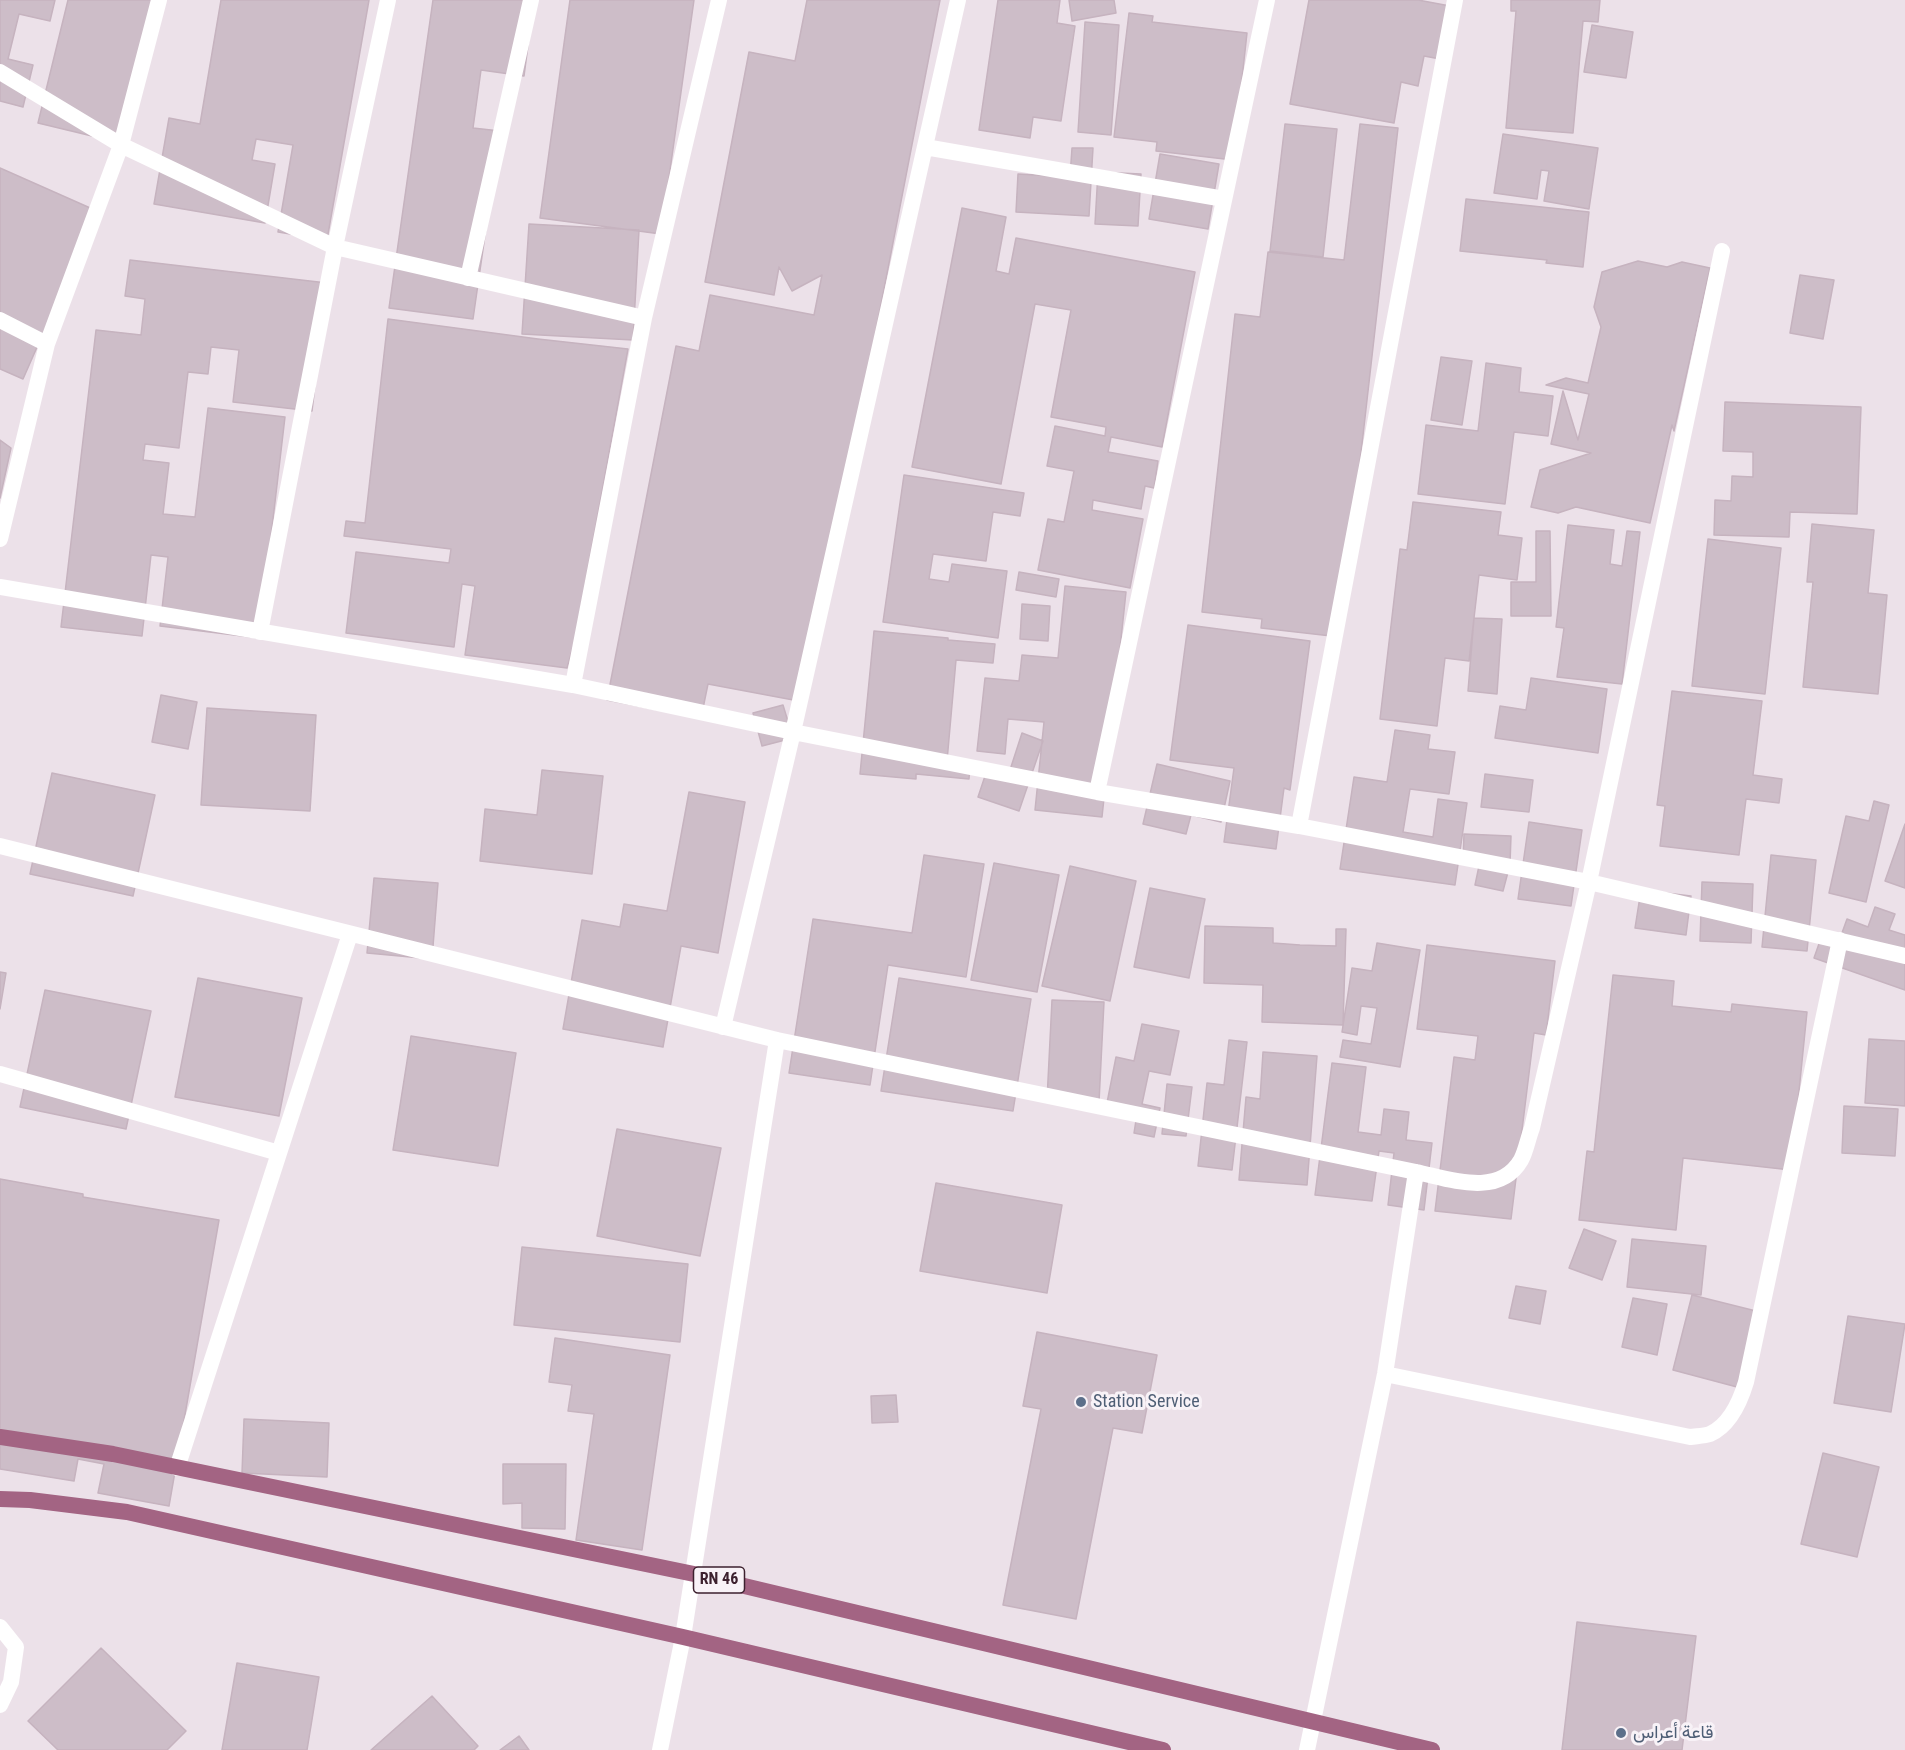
<!DOCTYPE html>
<html>
<head>
<meta charset="utf-8">
<style>
  body { margin:0 }
  canvas { display:block; background:#ece1e9 }
</style>
</head>
<body>
<canvas width="1905" height="1750"></canvas>
<script>
const g = document.querySelector('canvas').getContext('2d');
g.lineJoin = 'round';
function fillPath(path, color) {
  g.fillStyle = color;
  g.fill(path, 'evenodd');
}
function trace(path, color, width, dash) {
  g.strokeStyle = color;
  g.lineWidth = width;
  g.lineCap = dash ? 'butt' : 'round';
  g.setLineDash(dash || []);
  g.stroke(path);
}
function drawText(font, color, halo, rows, align = 'center') {
  g.font = font + ' "Roboto Condensed",Vazirmatn,sans-serif';
  g.lineWidth = 6;
  g.setLineDash([]);
  g.textBaseline = 'middle';
  g.strokeStyle = halo;
  g.fillStyle = color;
  for (const [text, x, y, turn = 0] of rows) {
    g.save();
    g.translate(x, y);
    g.rotate((+turn || 0) * Math.PI / 180);
    g.textAlign = isNaN(turn) ? turn : align;
    if (halo) g.strokeText(text, 0, 0);
    g.fillText(text, 0, 0);
    g.restore();
  }
}
const building = new Path2D(`
  M 0,0 L 55,0 L 50,21 L 19,14 L 8,59 L 33,65 L 23,107 L 0,101 Z
  M 68,0 L 156,0 L 121,143 L 38,123 Z
  M 221,0 L 369,0 L 327,240 L 278,232 L 293,145 L 256,139 L 252,160 L 275,164 L 265,223 L 154,204 L 169,118 L 200,124 Z
  M 433,0 L 534,0 L 524,76 L 481,70 L 473,128 L 500,131 L 473,319 L 389,308 Z
  M 570,0 L 694,0 L 661,234 L 540,218 Z
  M 807,0 L 940,0 L 804,702 L 708,684 L 701,718 L 607,700 L 676,346 L 699,351 L 710,295 L 814,315 L 822,275 L 792,291 L 779,267 L 774,295 L 705,282 L 749,52 L 795,61 Z
  M 998,0 L 1060,0 L 1057,23 L 1075,26 L 1061,121 L 1033,117 L 1030,138 L 979,130 Z
  M 1069,0 L 1114,0 L 1116,13 L 1072,21 Z
  M 1309,0 L 1418,0 L 1450,6 L 1440,59 L 1424,56 L 1418,86 L 1401,82 L 1394,123 L 1290,104 Z
  M 1511,0 L 1600,0 L 1598,22 L 1583,21 L 1573,133 L 1506,128 L 1516,11 L 1511,11 Z
  M 1129,13 L 1153,16 L 1152,22 L 1247,33 L 1233,160 L 1156,151 L 1157,142 L 1114,137 Z
  M 1085,22 L 1119,25 L 1111,135 L 1078,132 Z
  M 1592,25 L 1633,32 L 1626,78 L 1584,72 Z
  M 1285,124 L 1337,129 L 1323,257 L 1270,251 Z
  M 1360,124 L 1398,128 L 1340,637 L 1261,628 L 1262,619 L 1202,612 L 1235,314 L 1260,317 L 1268,252 L 1344,260 Z
  M 1503,134 L 1598,148 L 1589,209 L 1544,201 L 1549,171 L 1541,170 L 1537,199 L 1494,193 Z
  M 1072,148 L 1093,148 L 1089,216 L 1016,212 L 1018,174 L 1070,177 Z
  M 1160,154 L 1219,164 L 1208,229 L 1149,219 Z
  M 0,168 L 97,211 L 23,379 L 0,369 Z
  M 1098,172 L 1141,174 L 1138,226 L 1095,224 Z
  M 1466,199 L 1589,212 L 1583,267 L 1546,263 L 1547,260 L 1460,251 Z
  M 962,208 L 1006,217 L 996,271 L 1009,274 L 1016,238 L 1195,272 L 1162,447 L 1111,437 L 1108,452 L 1158,461 L 1154,488 L 1145,486 L 1141,509 L 1093,500 L 1092,510 L 1143,519 L 1130,588 L 1038,570 L 1048,519 L 1064,522 L 1074,471 L 1047,466 L 1055,426 L 1105,436 L 1106,427 L 1051,417 L 1071,310 L 1035,304 L 1001,484 L 912,467 Z
  M 529,224 L 639,230 L 633,340 L 522,334 Z
  M 130,260 L 327,283 L 312,411 L 233,402 L 239,350 L 211,347 L 208,374 L 188,372 L 179,448 L 145,444 L 143,460 L 169,463 L 163,514 L 195,517 L 208,408 L 285,417 L 259,638 L 160,626 L 168,557 L 151,555 L 142,636 L 61,627 L 96,330 L 141,335 L 145,299 L 125,296 Z
  M 1638,261 L 1667,267 L 1682,262 L 1710,268 L 1674,431 L 1672,425 L 1650,523 L 1576,507 L 1558,513 L 1531,507 L 1540,470 L 1591,453 L 1551,444 L 1563,391 L 1578,440 L 1589,394 L 1546,385 L 1566,378 L 1588,383 L 1601,327 L 1594,307 L 1602,272 Z
  M 1800,275 L 1834,280 L 1823,339 L 1790,333 Z
  M 388,319 L 538,339 L 628,349 L 575,640 L 567,668 L 465,655 L 475,586 L 462,584 L 454,647 L 346,633 L 356,552 L 449,563 L 451,549 L 344,536 L 346,521 L 365,523 Z
  M 1441,357 L 1472,361 L 1462,425 L 1431,420 Z
  M 1486,363 L 1521,368 L 1519,392 L 1553,396 L 1548,436 L 1514,432 L 1505,504 L 1418,494 L 1426,425 L 1478,431 Z
  M 1725,402 L 1861,407 L 1857,514 L 1790,512 L 1789,537 L 1714,535 L 1715,500 L 1731,501 L 1732,476 L 1753,477 L 1753,452 L 1723,451 Z
  M 0,440 L 11,448 L 0,498 Z
  M 904,475 L 1024,493 L 1020,516 L 993,512 L 986,561 L 933,554 L 929,579 L 949,582 L 952,564 L 1007,571 L 998,638 L 883,622 Z
  M 1413,502 L 1501,512 L 1498,535 L 1522,538 L 1517,580 L 1479,575 L 1469,661 L 1445,658 L 1437,726 L 1380,719 L 1400,549 L 1407,550 Z
  M 1812,524 L 1874,530 L 1868,593 L 1887,595 L 1878,694 L 1803,687 L 1813,582 L 1807,582 Z
  M 1568,525 L 1614,530 L 1610,564 L 1622,566 L 1627,531 L 1640,532 L 1622,684 L 1557,677 L 1564,628 L 1556,627 Z
  M 1536,531 L 1550,531 L 1551,616 L 1511,616 L 1511,582 L 1536,582 Z
  M 1708,539 L 1781,548 L 1765,694 L 1692,686 Z
  M 1019,572 L 1059,579 L 1056,597 L 1016,590 Z
  M 1065,586 L 1126,592 L 1102,817 L 1035,810 L 1044,722 L 1008,719 L 1005,754 L 977,751 L 985,678 L 1019,681 L 1022,655 L 1058,658 Z
  M 1022,604 L 1050,606 L 1048,641 L 1020,639 Z
  M 1474,618 L 1502,619 L 1497,694 L 1468,691 Z
  M 1188,625 L 1310,641 L 1290,790 L 1284,788 L 1276,849 L 1224,842 L 1234,768 L 1170,760 Z
  M 874,631 L 948,638 L 948,640 L 995,644 L 993,663 L 956,660 L 947,761 L 970,764 L 969,779 L 916,774 L 916,779 L 860,774 Z
  M 1531,678 L 1607,689 L 1598,753 L 1495,738 L 1500,706 L 1526,710 Z
  M 1672,691 L 1762,701 L 1753,775 L 1782,779 L 1779,803 L 1746,799 L 1739,855 L 1660,846 L 1665,806 L 1657,805 Z
  M 161,695 L 197,702 L 188,749 L 152,742 Z
  M 783,705 L 793,738 L 762,746 L 753,713 Z
  M 207,708 L 316,715 L 310,811 L 201,805 Z
  M 1395,730 L 1430,735 L 1428,749 L 1455,752 L 1449,794 L 1410,789 L 1403,832 L 1433,837 L 1438,799 L 1467,803 L 1455,885 L 1340,869 L 1354,777 L 1387,782 Z
  M 1022,733 L 1043,741 L 1019,811 L 978,797 L 989,764 L 1010,770 Z
  M 1157,764 L 1230,781 L 1221,822 L 1191,815 L 1186,834 L 1143,824 Z
  M 542,770 L 603,776 L 592,874 L 480,861 L 485,809 L 537,815 Z
  M 52,773 L 155,795 L 133,896 L 30,874 Z
  M 1485,774 L 1533,780 L 1529,812 L 1481,807 Z
  M 689,792 L 745,802 L 718,953 L 681,946 L 663,1047 L 563,1029 L 582,920 L 620,927 L 624,904 L 667,911 Z
  M 1874,801 L 1889,805 L 1866,902 L 1829,893 L 1846,816 L 1869,821 Z
  M 1529,822 L 1582,830 L 1571,906 L 1518,899 Z
  M 1905,824 L 1905,888 L 1885,881 Z
  M 1464,834 L 1511,836 L 1510,864 L 1463,861 Z
  M 924,855 L 984,864 L 966,977 L 888,965 L 870,1085 L 789,1073 L 813,919 L 912,933 Z
  M 1771,855 L 1816,860 L 1807,951 L 1762,947 Z
  M 994,863 L 1059,875 L 1037,992 L 971,980 Z
  M 1070,866 L 1136,881 L 1110,1001 L 1042,986 Z
  M 1479,866 L 1508,872 L 1503,891 L 1475,885 Z
  M 374,878 L 438,883 L 432,959 L 367,953 Z
  M 1702,882 L 1753,884 L 1751,943 L 1700,941 Z
  M 1150,888 L 1205,899 L 1189,978 L 1134,967 Z
  M 1641,890 L 1691,896 L 1686,935 L 1635,928 Z
  M 1875,907 L 1895,914 L 1889,930 L 1905,935 L 1905,990 L 1814,958 L 1821,938 L 1838,944 L 1847,919 L 1868,927 Z
  M 1205,926 L 1273,928 L 1273,943 L 1300,945 L 1336,946 L 1336,929 L 1346,929 L 1343,1025 L 1262,1022 L 1263,985 L 1204,983 Z
  M 1377,943 L 1420,950 L 1400,1067 L 1340,1057 L 1343,1040 L 1371,1044 L 1377,1008 L 1361,1006 L 1357,1035 L 1342,1032 L 1352,968 L 1372,971 Z
  M 1427,945 L 1555,961 L 1546,1035 L 1534,1033 L 1511,1219 L 1435,1211 L 1454,1057 L 1475,1060 L 1478,1036 L 1417,1029 Z
  M 0,972 L 6,973 L 0,1009 Z
  M 1613,975 L 1674,981 L 1672,1006 L 1731,1012 L 1732,1004 L 1807,1012 L 1791,1170 L 1683,1158 L 1676,1230 L 1579,1220 L 1587,1151 L 1594,1152 Z
  M 198,978 L 302,998 L 279,1116 L 175,1097 Z
  M 899,978 L 1031,999 L 1013,1111 L 881,1091 Z
  M 45,990 L 151,1011 L 126,1129 L 20,1107 Z
  M 1052,1000 L 1104,1002 L 1099,1102 L 1047,1100 Z
  M 1142,1024 L 1179,1031 L 1170,1075 L 1149,1071 L 1142,1104 L 1160,1108 L 1154,1137 L 1134,1133 L 1137,1114 L 1106,1108 L 1116,1057 L 1134,1061 Z
  M 411,1036 L 516,1053 L 498,1166 L 393,1150 Z
  M 1869,1039 L 1905,1041 L 1905,1106 L 1865,1103 Z
  M 1229,1040 L 1247,1042 L 1232,1170 L 1198,1166 L 1207,1083 L 1224,1085 Z
  M 1263,1052 L 1317,1056 L 1307,1185 L 1239,1180 L 1246,1097 L 1260,1099 Z
  M 1332,1063 L 1366,1067 L 1358,1132 L 1381,1135 L 1384,1109 L 1409,1112 L 1406,1140 L 1432,1143 L 1424,1210 L 1388,1205 L 1394,1153 L 1379,1151 L 1372,1201 L 1315,1195 Z
  M 1167,1084 L 1192,1087 L 1186,1136 L 1162,1134 Z
  M 1844,1106 L 1898,1109 L 1895,1156 L 1842,1153 Z
  M 617,1129 L 721,1148 L 700,1256 L 597,1236 Z
  M 0,1179 L 83,1194 L 83,1197 L 219,1220 L 169,1506 L 98,1493 L 104,1464 L 78,1459 L 74,1481 L 0,1469 Z
  M 936,1183 L 1062,1205 L 1047,1293 L 920,1271 Z
  M 1584,1229 L 1616,1241 L 1602,1280 L 1569,1268 Z
  M 1632,1239 L 1706,1246 L 1701,1295 L 1627,1287 Z
  M 522,1247 L 688,1264 L 680,1342 L 514,1325 Z
  M 1516,1286 L 1546,1291 L 1540,1324 L 1509,1318 Z
  M 1692,1295 L 1756,1311 L 1737,1387 L 1673,1370 Z
  M 1633,1298 L 1667,1304 L 1657,1355 L 1622,1347 Z
  M 1848,1316 L 1905,1324 L 1891,1412 L 1834,1403 Z
  M 1037,1332 L 1157,1355 L 1142,1433 L 1113,1428 L 1076,1619 L 1003,1605 L 1041,1409 L 1023,1406 Z
  M 555,1338 L 670,1355 L 642,1550 L 576,1540 L 594,1414 L 568,1411 L 572,1385 L 549,1382 Z
  M 896,1395 L 898,1422 L 872,1423 L 871,1396 Z
  M 244,1419 L 329,1423 L 327,1477 L 242,1473 Z
  M 1823,1453 L 1879,1467 L 1857,1557 L 1801,1544 Z
  M 503,1464 L 566,1464 L 565,1529 L 522,1528 L 522,1503 L 503,1504 Z
  M 1577,1622 L 1696,1636 L 1682,1750 L 1562,1750 Z
  M 101,1648 L 186,1731 L 167,1750 L 58,1750 L 28,1721 Z
  M 237,1663 L 319,1677 L 307,1750 L 222,1750 Z
  M 432,1696 L 478,1746 L 474,1750 L 371,1750 Z
  M 519,1736 L 529,1750 L 500,1750 Z`);
fillPath(building, '#cdbdc8');
trace(building, '#c6b3bf', 1.5);
trace(new Path2D(`
  M 0,72 L 121,145 L 335,247 L 644,318
  M 925,147 L 1224,199
  M 468,278 L 531,0
  M 0,320 L 47,344
  M 0,539 L 47,344 L 121,145 L 159,0
  M 0,587 L 573,685 L 793,732 L 1097,792 L 1299,826 L 1589,882 L 1905,956
  M 260,632 L 335,247 L 388,0
  M 573,685 L 644,318 L 719,0
  M 1097,792 L 1267,0
  M 1299,826 L 1455,0
  M 0,846 L 777,1040 L 1416,1172 C 1450,1179 1499,1198 1521,1160 C 1526,1151 1528,1138 1532,1128 L 1589,882 L 1722,251
  M 723,1027 L 793,732 L 958,0
  M 0,1074 L 279,1153
  M 1385,1374 L 1690,1437 C 1696,1436 1704,1436 1710,1434 C 1730,1425 1740,1402 1746,1382 L 1840,940
  M 177,1468 L 350,934
  M 0,1627 L 16,1647 L 11,1682 L 0,1705
  M 660,1750 L 683,1637 L 777,1040
  M 1307,1750 L 1385,1374 L 1416,1172`), '#fff', 16);
trace(new Path2D(`
  M 0,1437 L 113,1454 L 694,1574 L 1432,1750
  M 0,1499 L 30,1500 L 127,1512 L 683,1637 L 1163,1750`), '#a36483', 16);
for (const [x, y, r, color] of [
  [1081,1402,6,"#5c6f8a"],
  [1621,1733,6,"#5c6f8a"]
]) {
  const dot = new Path2D();
  dot.arc(x, y, r, 0, 2 * Math.PI);
  g.fillStyle = color;
  g.fill(dot);
  trace(dot, '#f8f2f7', 2);
}
for (const [x, y, w] of [
  [719,1580,51]
]) {
  const box = new Path2D();
  box.roundRect(x - w / 2, y - 13, w, 26, 4.5);
  g.fillStyle = '#f8f2f7';
  g.fill(box);
  trace(box, '#3d212f', 1.5);
}
drawText('bold 16px', '#3d212f', null, [
  ["RN 46",719,1580]
]);
drawText('18px', '#4e5e75', '#f8f2f7', [
  ["Station Service",1093,1402],
  ["قاعة أعراس",1633,1733]
], 'left');
</script>
</body>
</html>
